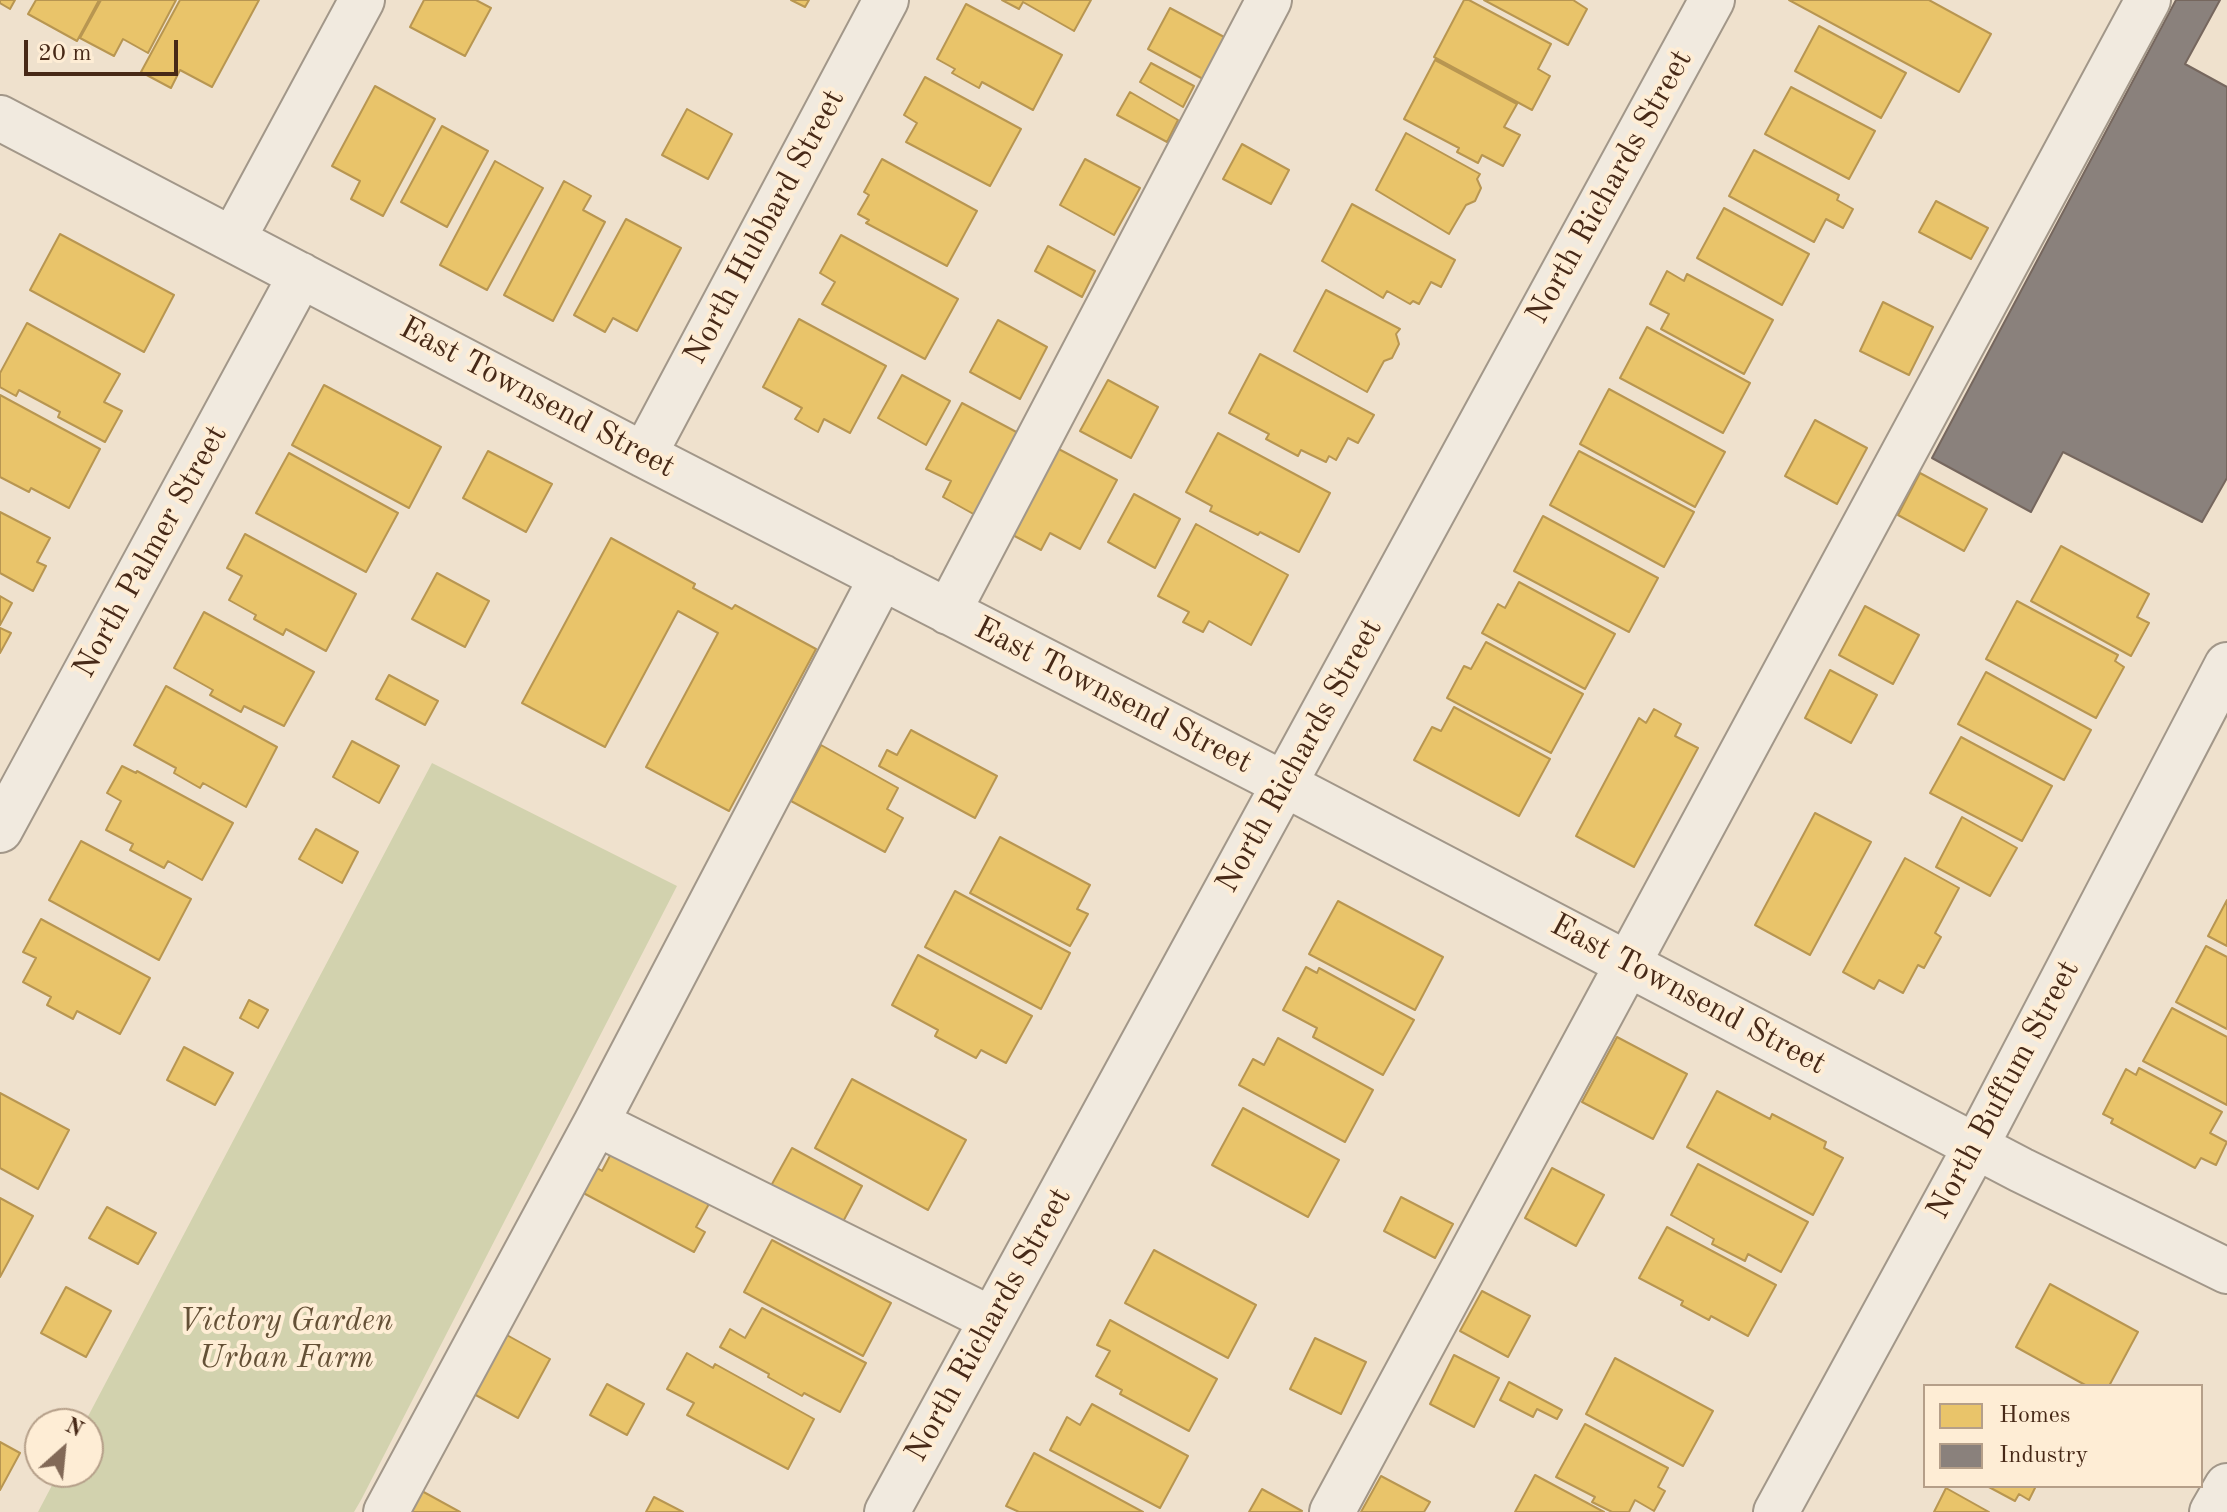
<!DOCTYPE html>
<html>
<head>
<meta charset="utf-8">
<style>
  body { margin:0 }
  #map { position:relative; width:2227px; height:1512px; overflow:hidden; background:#efe1cd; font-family:"Old Standard TT",serif }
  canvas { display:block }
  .legend { position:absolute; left:1923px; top:1384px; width:280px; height:104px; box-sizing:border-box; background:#feedd5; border:2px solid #b59f89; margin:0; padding:10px 14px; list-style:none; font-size:24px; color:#472917 }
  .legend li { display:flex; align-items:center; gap:16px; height:40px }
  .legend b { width:40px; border:2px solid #b59f89 }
  .north { position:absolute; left:24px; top:1408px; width:80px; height:80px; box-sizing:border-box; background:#feedd5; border:2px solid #b59f89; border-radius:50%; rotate:27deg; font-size:22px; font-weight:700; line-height:32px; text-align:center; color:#472917 }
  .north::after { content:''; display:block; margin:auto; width:28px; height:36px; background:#826957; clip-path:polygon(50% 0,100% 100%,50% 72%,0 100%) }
  .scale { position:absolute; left:24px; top:40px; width:154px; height:36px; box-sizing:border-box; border:4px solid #472917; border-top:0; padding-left:10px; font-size:24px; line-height:28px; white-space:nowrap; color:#472917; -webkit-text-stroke:6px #feedd5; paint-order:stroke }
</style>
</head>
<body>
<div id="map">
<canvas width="2227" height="1512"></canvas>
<ul class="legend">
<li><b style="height:22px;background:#e9c46a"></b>Homes</li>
<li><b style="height:22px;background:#8a817c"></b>Industry</li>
</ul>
<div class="north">N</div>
<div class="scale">20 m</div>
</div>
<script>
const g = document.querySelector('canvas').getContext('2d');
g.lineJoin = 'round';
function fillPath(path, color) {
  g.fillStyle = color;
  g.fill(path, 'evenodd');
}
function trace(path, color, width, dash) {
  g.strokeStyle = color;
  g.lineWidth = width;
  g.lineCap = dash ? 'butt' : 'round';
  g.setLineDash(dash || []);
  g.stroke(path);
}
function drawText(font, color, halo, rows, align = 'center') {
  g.font = font + ' "Old Standard TT",serif';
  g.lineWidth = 8;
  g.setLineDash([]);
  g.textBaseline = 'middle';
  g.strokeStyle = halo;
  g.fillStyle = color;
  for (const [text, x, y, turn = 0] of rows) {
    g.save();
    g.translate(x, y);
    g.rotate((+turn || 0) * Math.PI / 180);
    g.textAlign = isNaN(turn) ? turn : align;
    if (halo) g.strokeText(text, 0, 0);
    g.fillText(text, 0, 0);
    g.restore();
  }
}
fillPath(new Path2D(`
  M 432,763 L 677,886 L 361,1500 L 354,1512 L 38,1512 L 59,1472 L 88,1472 L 88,1424 L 84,1424 Z`), '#d2d2ae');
const homes = new Path2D(`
  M 0,0 L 15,0 L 10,9 L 0,3 Z
  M 36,0 L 99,0 L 77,41 L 28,14 Z
  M 101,0 L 176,0 L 148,53 L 123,39 L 114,56 L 80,38 Z
  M 180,0 L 259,0 L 212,87 L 180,70 L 171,88 L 141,72 Z
  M 424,0 L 476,0 L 491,8 L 465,56 L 410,27 Z
  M 791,0 L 809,0 L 805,7 Z
  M 1002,0 L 1091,0 L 1074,31 L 1023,2 L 1019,9 Z
  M 1464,0 L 1469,0 L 1551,44 L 1538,69 L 1550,76 L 1532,110 L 1434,57 Z
  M 1484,0 L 1573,0 L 1587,9 L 1568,45 Z
  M 1789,0 L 1929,0 L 1991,34 L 1959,92 Z
  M 966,4 L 1062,55 L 1033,110 L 982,82 L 979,88 L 952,73 L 955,69 L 937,59 Z
  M 1170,8 L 1226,38 L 1203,79 L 1148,49 Z
  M 1819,26 L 1906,73 L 1881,118 L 1795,71 Z
  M 1435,60 L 1517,104 L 1504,127 L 1520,135 L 1503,166 L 1482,155 L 1478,163 L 1457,152 L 1459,148 L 1404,119 Z
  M 1151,63 L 1194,86 L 1183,107 L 1140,82 Z
  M 925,77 L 1021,129 L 990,186 L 906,142 L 917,123 L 904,115 Z
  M 375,86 L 435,119 L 383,216 L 351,199 L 360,181 L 332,166 Z
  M 1791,87 L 1875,131 L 1849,179 L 1765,134 Z
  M 1130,92 L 1178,120 L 1167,142 L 1117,115 Z
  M 687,109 L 732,134 L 708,179 L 662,155 Z
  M 442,126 L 488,151 L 447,227 L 401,202 Z
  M 1406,133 L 1480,174 L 1477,179 L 1481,188 L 1475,201 L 1466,205 L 1449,234 L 1376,190 Z
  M 1242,144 L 1289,170 L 1271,204 L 1223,179 Z
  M 1754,150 L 1839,195 L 1837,200 L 1853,209 L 1843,228 L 1826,219 L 1814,242 L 1729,196 Z
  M 882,159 L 977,211 L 947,266 L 866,223 L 869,220 L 858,214 L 869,195 L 864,192 Z
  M 1085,159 L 1140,188 L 1114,235 L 1060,205 Z
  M 495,161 L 543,188 L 487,290 L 440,265 Z
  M 564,181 L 591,196 L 583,210 L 605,222 L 553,321 L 504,295 Z
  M 1936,201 L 1988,228 L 1971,259 L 1919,232 Z
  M 1352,204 L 1455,260 L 1441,287 L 1431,282 L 1419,304 L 1413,301 L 1410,304 L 1387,291 L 1383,298 L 1322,261 Z
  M 1724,208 L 1809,254 L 1782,305 L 1697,258 Z
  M 626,219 L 681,248 L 637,331 L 613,318 L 605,332 L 574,315 Z
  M 60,234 L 174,295 L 144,352 L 30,290 Z
  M 841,235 L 958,299 L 925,359 L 822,304 L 835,282 L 820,273 Z
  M 1048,246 L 1095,271 L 1082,297 L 1035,271 Z
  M 1667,271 L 1684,281 L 1687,274 L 1773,320 L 1744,374 L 1661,329 L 1669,314 L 1650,304 Z
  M 1326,290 L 1400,329 L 1396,334 L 1399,344 L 1392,358 L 1384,361 L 1367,392 L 1294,351 Z
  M 1883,302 L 1933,327 L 1909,375 L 1860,351 Z
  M 799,319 L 886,366 L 850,433 L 824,419 L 818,432 L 795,419 L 802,408 L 763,387 Z
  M 998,320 L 1047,347 L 1020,399 L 970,372 Z
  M 27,323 L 120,374 L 104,402 L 122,411 L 105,442 L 58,417 L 60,412 L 19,390 L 16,396 L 0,387 L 0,373 Z
  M 1647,327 L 1750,383 L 1723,433 L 1620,378 Z
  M 1260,354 L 1374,415 L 1358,443 L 1348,438 L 1336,460 L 1329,456 L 1326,462 L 1301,450 L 1298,456 L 1266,439 L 1269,434 L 1229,413 Z
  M 902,375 L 950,401 L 926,445 L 878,418 Z
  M 1108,380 L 1158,407 L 1131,458 L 1080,431 Z
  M 324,385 L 441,447 L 409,508 L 292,445 Z
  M 1609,389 L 1725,452 L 1695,507 L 1580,444 Z
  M 0,395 L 100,449 L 69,508 L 31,488 L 29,492 L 0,477 Z
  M 962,403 L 1022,435 L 977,516 L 943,497 L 951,481 L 926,469 Z
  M 1815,420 L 1867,448 L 1837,504 L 1785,476 Z
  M 1218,433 L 1330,493 L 1299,552 L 1260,532 L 1258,535 L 1210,511 L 1212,506 L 1186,492 Z
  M 1053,446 L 1117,480 L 1080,549 L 1050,533 L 1041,550 L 1007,532 Z
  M 488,451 L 552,484 L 526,532 L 463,498 Z
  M 1579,451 L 1694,512 L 1664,567 L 1550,505 Z
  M 289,453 L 398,513 L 366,572 L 256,513 Z
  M 1920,473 L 1987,509 L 1964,551 L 1898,515 Z
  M 1134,494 L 1180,519 L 1155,568 L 1108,542 Z
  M 0,512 L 50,538 L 37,562 L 46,566 L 33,591 L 0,573 Z
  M 1543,516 L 1658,578 L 1629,632 L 1514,571 Z
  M 1196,524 L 1288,575 L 1251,645 L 1209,621 L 1203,632 L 1183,622 L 1189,612 L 1158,596 Z
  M 245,534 L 356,594 L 326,651 L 286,629 L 283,635 L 254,619 L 256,615 L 229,600 L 242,576 L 227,568 Z
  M 611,538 L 695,584 L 693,588 L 732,609 L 735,605 L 816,649 L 729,811 L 646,767 L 718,633 L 678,611 L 605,747 L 522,703 Z
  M 2061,546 L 2149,594 L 2137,617 L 2149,623 L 2131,656 L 2031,601 Z
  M 437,573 L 489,601 L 465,647 L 412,619 Z
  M 1519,582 L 1615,634 L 1585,689 L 1482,633 L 1498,604 L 1505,608 Z
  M 0,596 L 12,603 L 0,625 Z
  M 2017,601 L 2118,655 L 2115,661 L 2124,667 L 2096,718 L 1986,659 Z
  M 1865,606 L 1919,635 L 1893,684 L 1839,655 Z
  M 204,612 L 314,672 L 284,726 L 244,706 L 241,712 L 210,695 L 213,690 L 174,668 Z
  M 0,628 L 11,633 L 0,653 Z
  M 1486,642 L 1583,694 L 1551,753 L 1447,698 L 1464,666 L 1471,669 Z
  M 1830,670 L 1877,695 L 1851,743 L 1805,718 Z
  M 1986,672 L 2091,730 L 2064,780 L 1958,724 Z
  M 389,675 L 438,701 L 425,725 L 376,699 Z
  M 166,686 L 277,747 L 246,807 L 203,783 L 200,788 L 174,773 L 176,768 L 134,745 Z
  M 1454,707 L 1550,759 L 1519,816 L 1414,760 L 1432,727 L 1441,731 Z
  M 1654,709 L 1681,724 L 1675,736 L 1698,748 L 1634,867 L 1576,836 L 1639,718 L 1646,723 Z
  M 911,730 L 997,776 L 975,818 L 879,766 L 887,750 L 897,755 Z
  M 1961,737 L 2052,786 L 2022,841 L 1930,793 Z
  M 352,741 L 399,766 L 379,803 L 333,777 Z
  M 821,745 L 898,788 L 887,809 L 903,818 L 885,852 L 791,801 Z
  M 122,766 L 136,773 L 137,771 L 233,823 L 202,880 L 168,861 L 164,868 L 130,850 L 133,844 L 106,830 L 121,801 L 107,793 Z
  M 1815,813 L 1871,842 L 1810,955 L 1755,925 Z
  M 1962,817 L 2017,848 L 1990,896 L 1936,867 Z
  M 316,829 L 358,852 L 342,883 L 299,859 Z
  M 1000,837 L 1090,885 L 1077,909 L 1088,914 L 1070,946 L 970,893 Z
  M 81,841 L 191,899 L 159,960 L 49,900 Z
  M 1905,858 L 1959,888 L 1935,933 L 1941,937 L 1924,968 L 1918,965 L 1903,993 L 1879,980 L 1874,989 L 1843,972 Z
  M 955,891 L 1070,953 L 1041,1009 L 925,947 Z
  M 2227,900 L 2227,946 L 2208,936 Z
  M 1338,901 L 1443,957 L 1415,1010 L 1309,954 Z
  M 41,919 L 150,978 L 120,1034 L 77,1011 L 73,1019 L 47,1005 L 51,997 L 23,982 L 36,958 L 23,952 Z
  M 2206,946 L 2227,957 L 2227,1029 L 2176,1002 Z
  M 918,955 L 1032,1016 L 1006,1063 L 981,1050 L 976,1058 L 935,1036 L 938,1030 L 892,1005 Z
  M 1306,967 L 1317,973 L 1319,968 L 1414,1020 L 1383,1075 L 1313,1037 L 1317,1028 L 1283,1010 Z
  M 249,1000 L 268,1010 L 258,1028 L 240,1018 Z
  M 2172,1008 L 2227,1037 L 2227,1105 L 2143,1061 Z
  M 1617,1037 L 1687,1074 L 1653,1139 L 1582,1102 Z
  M 1278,1038 L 1373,1090 L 1345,1142 L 1239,1085 L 1253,1059 L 1264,1065 Z
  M 184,1047 L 233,1073 L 215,1105 L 167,1080 Z
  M 2139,1068 L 2222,1112 L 2210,1133 L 2227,1142 L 2216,1165 L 2201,1158 L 2195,1168 L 2111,1123 L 2113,1119 L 2103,1114 L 2126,1069 L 2136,1075 Z
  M 852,1079 L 966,1140 L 928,1210 L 815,1148 Z
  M 1717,1091 L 1770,1119 L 1772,1114 L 1826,1142 L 1824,1148 L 1843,1158 L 1813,1215 L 1687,1147 Z
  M 0,1093 L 69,1130 L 38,1189 L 0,1168 Z
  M 1243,1108 L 1339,1160 L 1308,1217 L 1212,1165 Z
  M 792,1148 L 862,1186 L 838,1231 L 767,1193 Z
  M 613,1150 L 709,1204 L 696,1227 L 705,1232 L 694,1252 L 574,1188 L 588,1162 L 602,1171 Z
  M 1698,1164 L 1808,1222 L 1781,1272 L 1748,1254 L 1745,1261 L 1712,1244 L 1714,1239 L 1671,1215 Z
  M 1552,1168 L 1604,1195 L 1576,1246 L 1525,1218 Z
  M 1401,1197 L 1453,1224 L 1435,1258 L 1384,1231 Z
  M 0,1198 L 33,1216 L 0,1277 Z
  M 107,1207 L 156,1233 L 138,1264 L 89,1238 Z
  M 1667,1227 L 1776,1285 L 1748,1336 L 1711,1316 L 1709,1320 L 1681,1305 L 1683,1301 L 1639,1278 Z
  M 772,1240 L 891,1303 L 863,1356 L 744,1292 Z
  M 1154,1250 L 1256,1305 L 1228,1358 L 1125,1303 Z
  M 2050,1284 L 2138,1332 L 2109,1386 L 2087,1386 L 2016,1347 Z
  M 66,1287 L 111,1311 L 86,1357 L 41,1333 Z
  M 1482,1291 L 1530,1316 L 1508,1357 L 1460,1331 Z
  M 762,1308 L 866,1363 L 840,1412 L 804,1393 L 802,1396 L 768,1377 L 769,1374 L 720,1347 L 730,1329 L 745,1338 Z
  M 1110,1320 L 1217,1379 L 1189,1431 L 1120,1394 L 1122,1390 L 1096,1376 L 1110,1351 L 1097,1345 Z
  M 505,1334 L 550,1359 L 518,1418 L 472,1393 Z
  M 1315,1338 L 1366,1362 L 1341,1414 L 1290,1389 Z
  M 687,1353 L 713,1368 L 715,1364 L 814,1419 L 788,1469 L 687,1415 L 694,1403 L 667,1389 Z
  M 1454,1355 L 1499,1378 L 1474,1427 L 1430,1404 Z
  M 1615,1358 L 1713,1411 L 1683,1466 L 1586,1414 Z
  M 1509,1382 L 1562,1410 L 1557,1419 L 1537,1409 L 1533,1417 L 1500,1400 Z
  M 607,1384 L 644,1404 L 627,1435 L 590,1415 Z
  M 1092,1404 L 1188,1456 L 1160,1508 L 1050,1450 L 1067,1417 L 1080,1425 Z
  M 1585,1424 L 1668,1468 L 1658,1487 L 1665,1491 L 1654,1511 L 1635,1500 L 1629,1512 L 1612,1512 L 1592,1502 L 1595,1497 L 1556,1477 Z
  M 0,1442 L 20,1453 L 0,1490 Z
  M 1034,1453 L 1143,1512 L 1019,1512 L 1006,1506 Z
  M 1535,1475 L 1604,1512 L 1515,1512 Z
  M 1381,1476 L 1430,1502 L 1424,1512 L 1361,1512 Z
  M 1987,1486 L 2036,1486 L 2029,1500 L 2019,1494 L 2015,1501 Z
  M 1946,1488 L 1989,1512 L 1934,1512 Z
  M 1262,1489 L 1302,1511 L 1301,1512 L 1249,1512 Z
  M 420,1490 L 460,1512 L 408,1512 Z
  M 654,1497 L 683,1512 L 646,1512 Z`);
fillPath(homes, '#e9c46a');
trace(homes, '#b89651', 2);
const industry = new Path2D(`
  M 2176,0 L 2220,0 L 2185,64 L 2227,87 L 2227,478 L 2202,522 L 2063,452 L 2031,512 L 1932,458 Z`);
fillPath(industry, '#8a817c');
trace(industry, '#76675e', 2);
const minor = new Path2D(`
  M 0,118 L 644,455 L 1284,784 L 2021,1170 L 2227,1271
  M 233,239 L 362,0
  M 644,455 L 886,0
  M 882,577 L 596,1123 L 991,1319
  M 948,612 L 1269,0
  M 0,830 L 301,275
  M 386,1512 L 596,1123
  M 887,1512 L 1712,0
  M 1332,1512 L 2148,0
  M 1776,1512 L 1976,1146 L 2227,665
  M 2212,1512 L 2227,1486`);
trace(minor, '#a29789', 48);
trace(minor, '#f1eadf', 44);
drawText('32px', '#472917', '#feedd5', [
  ["North Richards Street",1610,187,-61],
  ["North Hubbard Street",765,227,-62],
  ["East Townsend Street",537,398,28],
  ["North Palmer Street",151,552,-61],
  ["East Townsend Street",1113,696,27],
  ["North Richards Street",1300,756,-61],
  ["East Townsend Street",1688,995,28],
  ["North Buffum Street",2004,1090,-62],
  ["North Richards Street",989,1325,-61]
]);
drawText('italic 32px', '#645036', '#feedd5', [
  ["Victory Garden",286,1322],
  ["Urban Farm",286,1359]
]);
</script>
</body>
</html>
